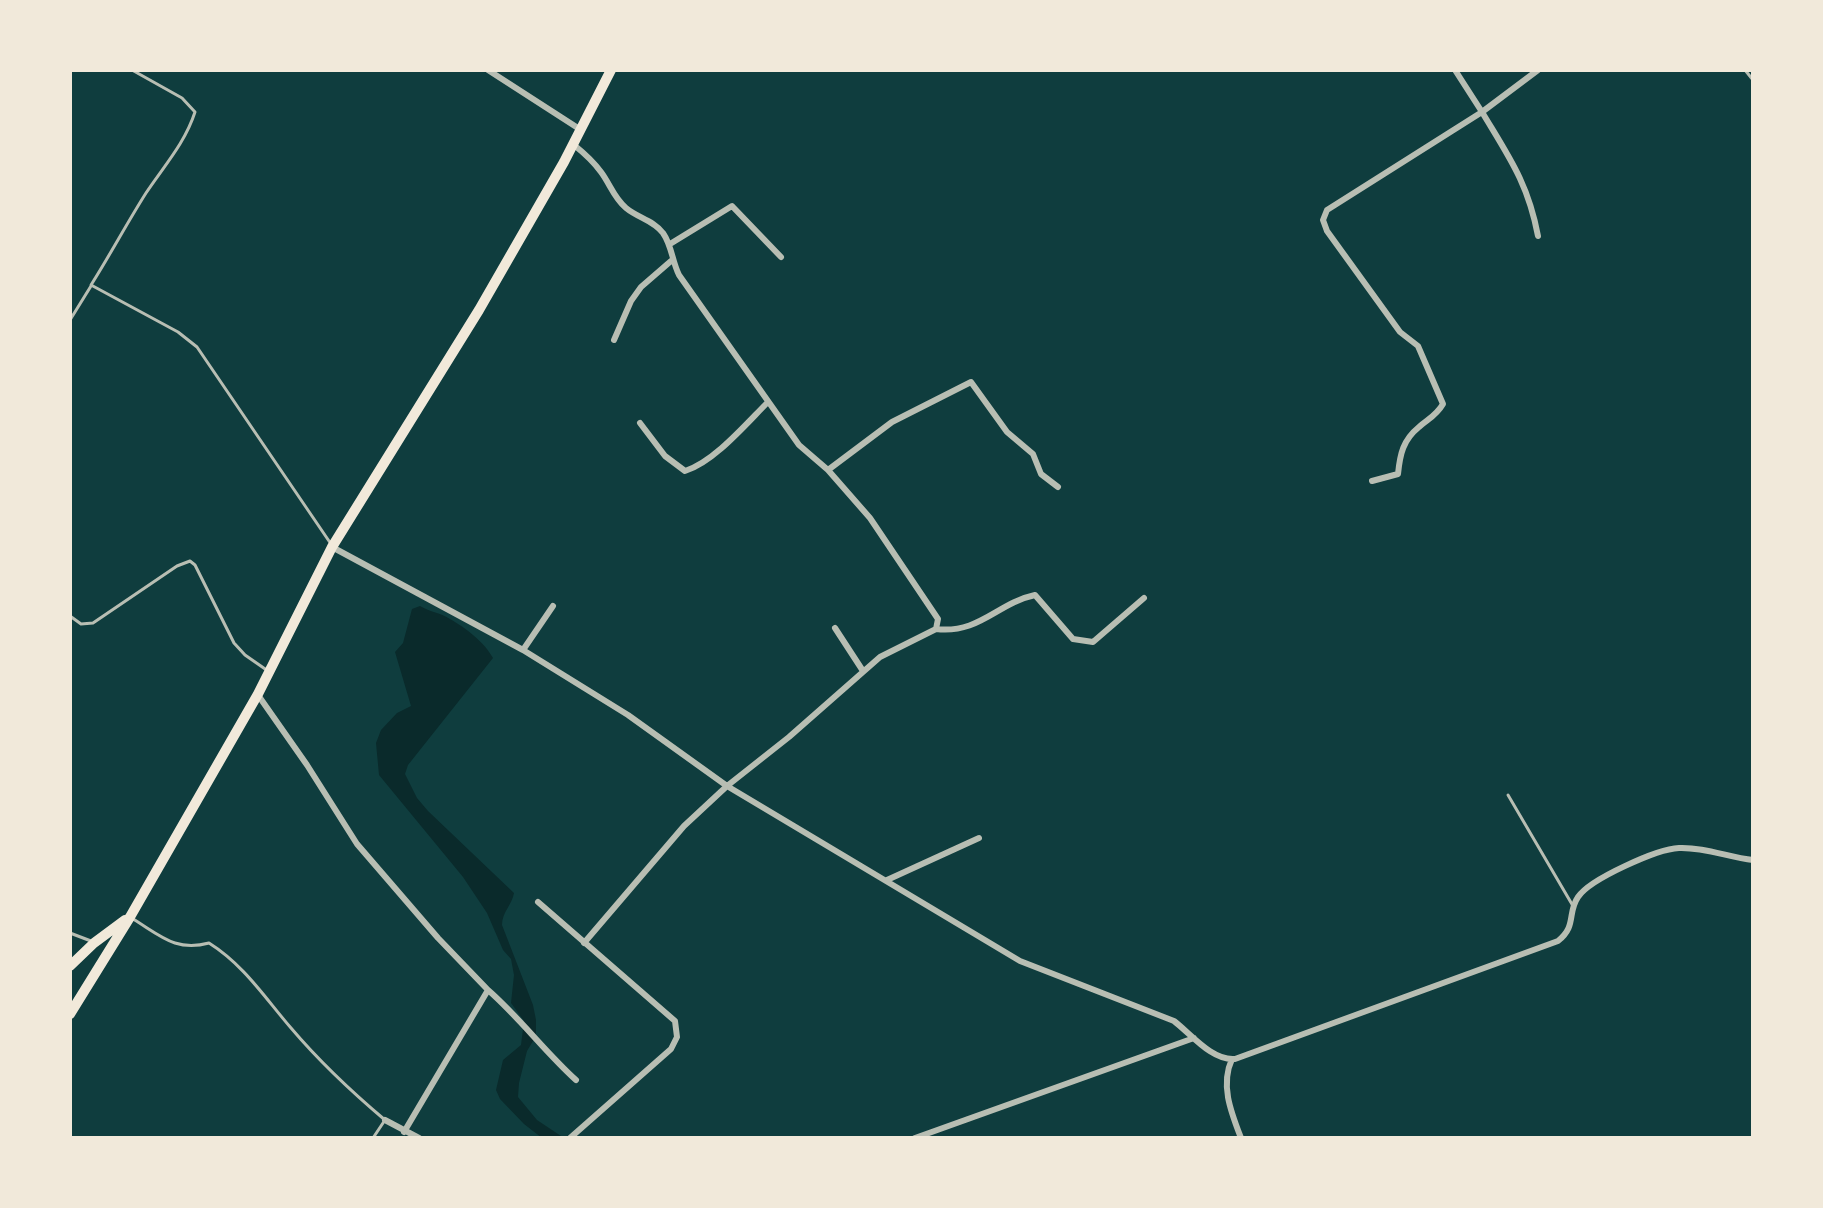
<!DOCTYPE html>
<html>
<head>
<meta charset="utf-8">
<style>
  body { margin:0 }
  #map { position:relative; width:1823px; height:1208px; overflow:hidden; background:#0f3d3e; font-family:Cabin,sans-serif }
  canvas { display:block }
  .frame { position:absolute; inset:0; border:72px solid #f1e9da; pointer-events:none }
</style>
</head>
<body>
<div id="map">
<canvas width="1823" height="1208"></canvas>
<div class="frame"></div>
</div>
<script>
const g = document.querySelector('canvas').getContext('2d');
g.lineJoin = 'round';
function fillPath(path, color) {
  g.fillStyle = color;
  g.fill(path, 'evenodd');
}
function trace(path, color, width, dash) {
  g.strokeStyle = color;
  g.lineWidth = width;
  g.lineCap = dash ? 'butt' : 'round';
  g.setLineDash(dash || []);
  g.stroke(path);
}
fillPath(new Path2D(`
  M 420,606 C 430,612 441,613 450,619 C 466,628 485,643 493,658 L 408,765 L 405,774 L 417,798 L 428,811 L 514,893 C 512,905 502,912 502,925 L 533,1005 L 536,1020 L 536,1036 L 527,1051 L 519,1083 L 518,1097 L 537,1120 L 564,1138 L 542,1138 L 524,1124 L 500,1099 L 496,1090 L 503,1060 L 521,1045 L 524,1021 L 511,1003 L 514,975 L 511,959 L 503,950 L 487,913 L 463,877 L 379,775 L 376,743 L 381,730 L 397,713 L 411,706 L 395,652 L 403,643 L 412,609 Z`), '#0a2a2b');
trace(new Path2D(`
  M 132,70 L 182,98 L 195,112 C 185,143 164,166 146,193 C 127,223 110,255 91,285 L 178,332 L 197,347 L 331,544
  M 1745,70 L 1753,80
  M 70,320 L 91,286
  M 70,616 L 81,624 L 93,623 L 177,566 L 190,561 L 195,565 L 234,643 L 245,655 L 268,671
  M 1508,795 L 1573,906
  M 133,919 C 161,936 176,952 209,943 C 244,965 265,998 291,1028 C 319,1061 353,1093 385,1120 L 373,1138
  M 70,933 L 91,941`), '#b8beb3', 3);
trace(new Path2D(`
  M 488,70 L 581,130
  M 1455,70 L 1482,112 L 1538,70
  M 574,145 C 584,153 593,161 601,172 C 610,184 614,198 626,208 C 638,218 653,220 663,233 C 672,246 672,261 679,275 L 799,445 L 828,470 L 870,518 L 938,619 L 936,629 L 880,657 L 789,737 L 727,786 L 684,826 L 584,943
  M 670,244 L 732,206 L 781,257
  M 614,340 L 631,301 L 641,287 L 671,261
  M 640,423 L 665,456 L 685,471 C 714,462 746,424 768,402
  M 828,470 L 892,422 L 971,382 L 1007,432 L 1033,454 L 1041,474 L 1058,487
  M 1372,481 L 1398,474 C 1400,454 1403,440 1419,427 C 1428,419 1436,416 1443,404 L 1418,346 L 1400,332 L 1327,231 L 1323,220 L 1327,210 L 1482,112 C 1509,157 1528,183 1538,236
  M 332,547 L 523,650 L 628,715 L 727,786 L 1020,961 L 1174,1021 C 1191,1034 1212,1061 1235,1059 L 1558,941 C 1577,926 1567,913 1578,897 C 1590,879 1657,849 1679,848 C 1704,847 1728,857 1753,860
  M 835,628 L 863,671
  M 936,629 C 980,634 997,603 1035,595 L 1073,639 L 1093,642 L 1144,598
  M 523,650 L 553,606
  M 258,695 L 307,765 L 357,844 L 438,938 L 488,990 L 404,1132
  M 887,880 L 979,838
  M 538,902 L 675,1021 L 677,1037 L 671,1049 L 570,1138
  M 488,990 C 520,1018 545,1052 576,1080
  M 1232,1059 C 1220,1085 1231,1112 1241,1138
  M 385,1120 L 419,1138
  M 915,1138 L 1194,1038`), '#b8beb3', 6);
trace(new Path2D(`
  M 70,966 L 94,943 L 125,920
  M 70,1014 L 130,917 L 258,694 L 332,547 L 479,310 L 564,162 L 611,70`), '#f1e9da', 10);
</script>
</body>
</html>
